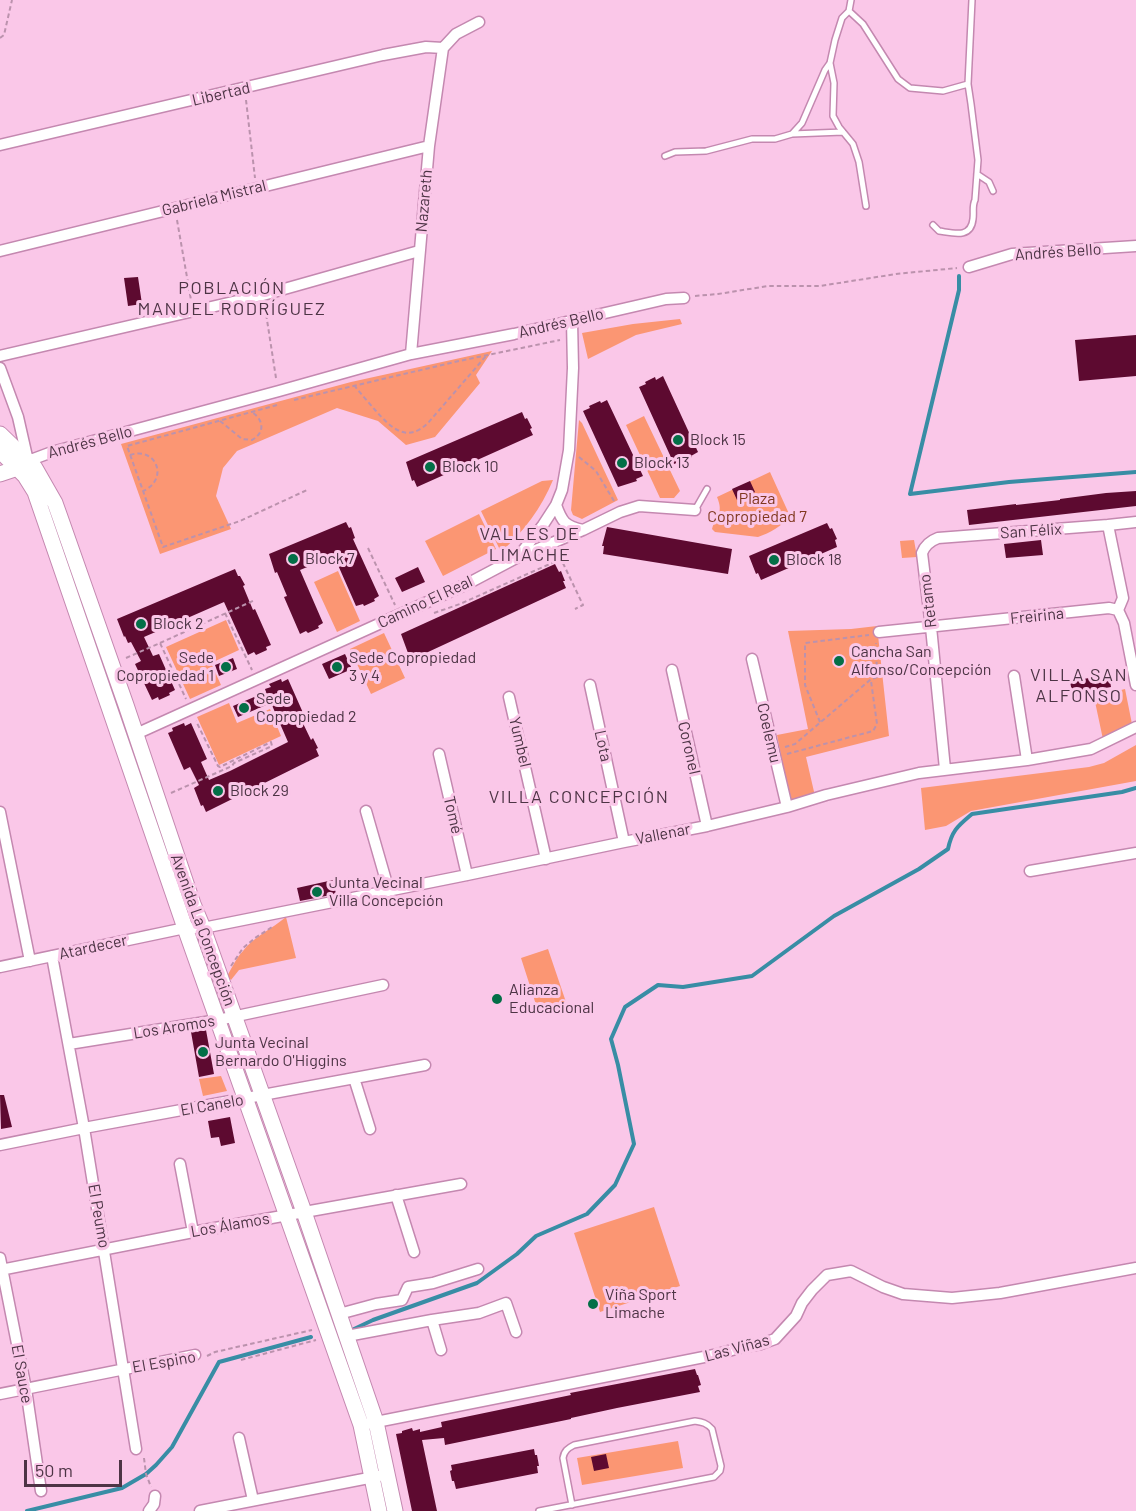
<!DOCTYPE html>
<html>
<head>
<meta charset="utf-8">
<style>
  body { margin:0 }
  #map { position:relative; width:1136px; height:1511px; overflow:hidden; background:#fac7e8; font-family:Barlow,sans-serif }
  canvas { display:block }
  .scale { position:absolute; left:24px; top:1460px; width:98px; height:27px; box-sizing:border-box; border:3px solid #4d3445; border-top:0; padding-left:8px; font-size:18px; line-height:21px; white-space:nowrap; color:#4d3445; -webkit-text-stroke:4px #fac7e8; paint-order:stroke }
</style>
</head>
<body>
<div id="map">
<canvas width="1136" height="1511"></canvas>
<div class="scale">50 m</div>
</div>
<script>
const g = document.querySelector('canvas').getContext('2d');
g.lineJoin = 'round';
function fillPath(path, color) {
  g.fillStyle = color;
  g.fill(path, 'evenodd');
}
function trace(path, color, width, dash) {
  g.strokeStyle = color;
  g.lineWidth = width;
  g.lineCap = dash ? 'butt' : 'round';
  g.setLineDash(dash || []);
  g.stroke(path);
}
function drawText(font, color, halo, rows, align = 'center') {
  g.font = font + ' Barlow,sans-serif';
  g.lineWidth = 6;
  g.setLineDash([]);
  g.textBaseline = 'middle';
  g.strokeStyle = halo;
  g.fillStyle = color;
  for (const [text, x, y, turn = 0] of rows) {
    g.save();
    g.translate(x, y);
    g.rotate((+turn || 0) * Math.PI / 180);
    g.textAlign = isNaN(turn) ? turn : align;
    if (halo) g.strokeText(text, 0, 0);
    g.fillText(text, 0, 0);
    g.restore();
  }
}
fillPath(new Path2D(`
  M 680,319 L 682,324 L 636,335 L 588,359 L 582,333 L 633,324 Z
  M 492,351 L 476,375 L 480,383 L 435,437 L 406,445 L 378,421 L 337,408 L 237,451 L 223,468 L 216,496 L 231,529 L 160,554 L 121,444 L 351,382 Z
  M 644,416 L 680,491 L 674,498 L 660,498 L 626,425 Z
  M 579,420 L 582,423 L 618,500 L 582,519 L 573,515 L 571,510 Z
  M 770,472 L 790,516 C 782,526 770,533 758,537 L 715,532 L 712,529 C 716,515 724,514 717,497 Z
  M 553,480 C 541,509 524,531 501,552 L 481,511 L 542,481 Z
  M 479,514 L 496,549 L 443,576 L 425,541 Z
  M 914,540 L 917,557 L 902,558 L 900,541 Z
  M 338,571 L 360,621 L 337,632 L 314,582 Z
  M 226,620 L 239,650 L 211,663 L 221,685 L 190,699 L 166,647 Z
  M 877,626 L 889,736 L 806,757 L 815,796 L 790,802 L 777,735 L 808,729 L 788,631 L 851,629 Z
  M 384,633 L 405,678 L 371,694 L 350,649 Z
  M 1125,689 L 1133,729 L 1104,744 L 1094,697 Z
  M 229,703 L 237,723 L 270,709 L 281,736 L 219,765 L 197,717 Z
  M 1136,745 L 1136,781 L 971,811 L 946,826 L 925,830 L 921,788 L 1089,767 L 1104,763 Z
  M 286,917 L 296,958 L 239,970 L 231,980 L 227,976 C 232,968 236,958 243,951 C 252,938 273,928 286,917 Z
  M 548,949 L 567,1005 L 539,1014 L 521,958 Z
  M 221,1076 L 227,1091 L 203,1096 L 199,1079 Z
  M 654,1207 L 680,1286 L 600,1312 L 574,1233 Z
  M 678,1441 L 683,1468 L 582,1485 L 577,1458 Z`), '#fb9673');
trace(new Path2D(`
  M 959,276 L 959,290 L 910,494 L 1009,482 L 1136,472
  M 352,1330 L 373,1320 L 477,1283 L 517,1254 L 536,1236 L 587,1214 L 615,1185 L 634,1144 L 618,1065 L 611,1039 L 625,1007 L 658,985 L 683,987 L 752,976 L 834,916 L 919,869 L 948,849 C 952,830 958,826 972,814 L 1122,792 L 1136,788
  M 27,1511 L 122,1488 L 146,1474 L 156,1465 L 172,1447 L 219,1362 L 311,1337`), '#388da5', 4);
fillPath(new Path2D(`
  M 138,277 L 142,304 L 128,306 L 124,278 Z
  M 1136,335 L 1136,376 L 1079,381 L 1075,340 Z
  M 663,376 L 698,452 L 691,456 L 692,457 L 674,464 L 639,387 L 646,384 L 645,382 L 655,377 L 656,380 Z
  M 607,400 L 643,476 L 636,479 L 637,481 L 618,487 L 583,411 L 590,408 L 589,406 L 600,401 L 601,403 Z
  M 522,412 L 525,419 L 527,418 L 532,428 L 530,429 L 533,435 L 417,487 L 414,480 L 412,481 L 406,462 Z
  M 750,481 L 755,492 L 737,500 L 732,489 Z
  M 1136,491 L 1136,506 L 969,525 L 967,510 L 1016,504 L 1016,505 L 1060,500 L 1060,499 L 1106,493 Z
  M 346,522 L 349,528 L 351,527 L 355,538 L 353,539 L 379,596 L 374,599 L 375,601 L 364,606 L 363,604 L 356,606 L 334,556 L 300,570 L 323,623 L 318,626 L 319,628 L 308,633 L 306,631 L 300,634 L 284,597 L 287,596 L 277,572 L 275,573 L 269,554 Z
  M 827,523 L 830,529 L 832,528 L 837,539 L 835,540 L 837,547 L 761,580 L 758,573 L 756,574 L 749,556 Z
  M 607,527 L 732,549 L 728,574 L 603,554 L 604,546 L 602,546 Z
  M 1041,540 L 1043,555 L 1006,558 L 1004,544 Z
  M 555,564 L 559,572 L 561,571 L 565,581 L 563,581 L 566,588 L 413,659 L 410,652 L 408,653 L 401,634 Z
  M 418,567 L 425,582 L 402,592 L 395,578 Z
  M 235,569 L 238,576 L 240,576 L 245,585 L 243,586 L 253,610 L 255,609 L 271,645 L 266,647 L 267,650 L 256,655 L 254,652 L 248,655 L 224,602 L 144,637 L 153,656 L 159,654 L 175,690 L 169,693 L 170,695 L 159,700 L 158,697 L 152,700 L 135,664 L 141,661 L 131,642 L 128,643 L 125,636 L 124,637 L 117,619 Z
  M 345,654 L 352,669 L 329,679 L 322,664 Z
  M 233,658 L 237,669 L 219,676 L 215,665 Z
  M 1109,675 L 1111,687 L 1099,689 L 1099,694 L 1073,698 L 1070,681 Z
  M 281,679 L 282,682 L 288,679 L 304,715 L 300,717 L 311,740 L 313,738 L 318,748 L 316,749 L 319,756 L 206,812 L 203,805 L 201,806 L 194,788 L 199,785 L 190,767 L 184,770 L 168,733 L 173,731 L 172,728 L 184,723 L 185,726 L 191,723 L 207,759 L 201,762 L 209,780 L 230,771 L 288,742 L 271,703 L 238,717 L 233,706 L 266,692 L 265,689 L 271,687 L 269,684 Z
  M 333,880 L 336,894 L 300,901 L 297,888 Z
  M 206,1030 L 214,1074 L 199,1077 L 191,1032 Z
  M 0,1095 L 4,1095 L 12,1127 L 1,1129 Z
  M 230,1117 L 235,1143 L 221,1146 L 219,1137 L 211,1138 L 208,1121 Z
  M 695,1369 L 697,1375 L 698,1375 L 701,1385 L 698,1386 L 700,1392 L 617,1408 L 571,1418 L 571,1419 L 445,1445 L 444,1438 L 422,1440 L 437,1511 L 412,1511 L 396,1434 L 402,1433 L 402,1431 L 412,1428 L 413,1431 L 420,1429 L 420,1432 L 442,1427 L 441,1422 L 571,1395 L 570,1393 Z
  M 534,1449 L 535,1455 L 537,1455 L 539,1466 L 537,1466 L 538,1473 L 456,1489 L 454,1481 L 452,1481 L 450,1471 L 452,1470 L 451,1465 Z
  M 606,1454 L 609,1468 L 594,1471 L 591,1457 Z`), '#5d0a30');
const lane = new Path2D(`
  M 849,11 L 863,24 L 898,79 L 910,88 L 943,91 L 968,84
  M 830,63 L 834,83 L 833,116 L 839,127 L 853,144 L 859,162 L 866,206
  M 792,134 L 843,132
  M 665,156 L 675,152 L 706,151 L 752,139 L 775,139 L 792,134 L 802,123 L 825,70 L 830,63 L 835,40 L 842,18 L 849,11 L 851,0
  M 977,174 L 989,182 L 993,191
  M 933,225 L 939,231 C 953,233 971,239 973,219 C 974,212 972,206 975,200 L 978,160 L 971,104 L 968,84 L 972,0
  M 695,510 L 707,489
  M 539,1511 L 714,1477 L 720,1471 L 721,1466 L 712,1429 C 707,1423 702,1422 695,1421 L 574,1445 C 568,1448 564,1451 563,1458 L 572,1505`);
const street = new Path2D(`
  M 443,48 L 456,34 L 479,22
  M 0,145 L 383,55 L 426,47 L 443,48
  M 0,251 L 429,146
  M 969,267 L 1012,254 L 1136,246
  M 411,354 L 429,146 L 443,48
  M 0,356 L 263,295 L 419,251
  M 0,368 L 18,417 L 28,461 L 52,452 L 279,391 L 411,354 L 514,334 L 666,299 L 684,298
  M 556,505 C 562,522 565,526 583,530
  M 1108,525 L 1123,598 L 1118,610
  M 521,556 L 583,530 L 620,512 L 639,506 L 695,510
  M 879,632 L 1109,608 L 1118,610 L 1124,623 L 1136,685
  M 752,659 L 787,807
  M 672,670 L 707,826
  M 1014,676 L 1027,760
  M 590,685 L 624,842
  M 509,697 L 546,859
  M 136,734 L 467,584 L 518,557 L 543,525 L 556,505 L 562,490 L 569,450 L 573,368 L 572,321
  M 439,754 L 467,875
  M 945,769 L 931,627 L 922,553 C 925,545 930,541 938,538 L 1108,525 L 1136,522
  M 366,811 L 389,891
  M 0,812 L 30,961
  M 1030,871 L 1136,853
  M 52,956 L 84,1128 L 136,1449
  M 0,967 L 185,928 L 203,928 L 467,875 L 624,842 L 707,826 L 787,807 L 826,795 L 919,773 L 1027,760 L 1091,749 L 1136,727
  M 69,1044 L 218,1020 L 383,985
  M 354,1078 L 370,1129
  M 0,1145 L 84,1128 L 425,1065
  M 180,1164 L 193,1232
  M 396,1195 L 414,1252
  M 0,1258 L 26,1389 L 41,1491
  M 0,1270 L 193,1232 L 461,1184
  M 339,1314 L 376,1304 L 402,1300 L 408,1287 L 433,1283 L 478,1269
  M 432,1320 L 441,1350
  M 347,1336 L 432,1320 L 479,1313 L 506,1303 L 516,1332
  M 0,1394 L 195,1355
  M 361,1425 L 714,1355 L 743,1347 L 761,1344 L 775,1339 L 796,1316 L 802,1303 L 812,1290 L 827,1275 L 851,1271 L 883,1287 L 903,1294 L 952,1298 L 1000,1293 L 1136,1268
  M 239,1438 L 253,1500
  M 149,1511 L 154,1504 L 155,1496
  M 200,1511 L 379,1476`);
const secondary = new Path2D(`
  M 0,434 L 35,468 L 55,503 L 60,517 L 126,705 L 193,904 L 203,928 L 304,1212 L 376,1422 L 395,1511
  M 0,451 L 25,476 L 35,492 L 185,928 L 361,1425 L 379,1511
  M 0,474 L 18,468 L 25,463`);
trace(lane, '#c488b0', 8);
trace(street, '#c488b0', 13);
trace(secondary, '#c488b0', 17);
trace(new Path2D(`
  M 0,38 L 4,35 L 12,0
  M 246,100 L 255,178
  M 177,220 L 191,300
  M 695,296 L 718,294 L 768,286 L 820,286 L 896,274 L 957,268
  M 265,307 L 276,378
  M 354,385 C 361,394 369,403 376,411 C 392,429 407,443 428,423 L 486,356
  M 294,400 L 459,361 L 560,340
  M 277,405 L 127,446 L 163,547 L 240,521 L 307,490
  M 220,421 L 242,439 L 252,440 C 265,433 264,420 252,412
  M 130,455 C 157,446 169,480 143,491
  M 579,457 L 596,471 L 614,501
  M 368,548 L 395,605
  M 225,613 L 252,670
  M 434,613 L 460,604 L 561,559 L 583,605 L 575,609
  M 160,643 L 255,600
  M 126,658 L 160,643 L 186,699
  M 820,722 L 805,685 L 805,643 L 869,635
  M 785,747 L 795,744 L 870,680 L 877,677 L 876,643
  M 787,754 L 873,731 L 877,724 L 871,681
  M 171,793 L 232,766 L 234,763 L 272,746 L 271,742 L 220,767 L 218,766 L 196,721
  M 231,966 L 243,948 L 255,938 L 272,927
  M 207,1356 L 215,1352 L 312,1330
  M 241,1360 L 316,1340
  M 144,1458 L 146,1474 L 151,1487`), '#bb92ad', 2, [4.5, 3]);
trace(lane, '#fff', 5);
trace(street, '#fff', 10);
trace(secondary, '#fff', 15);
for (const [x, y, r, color] of [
  [678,440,6,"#036f47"],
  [622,463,6,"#036f47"],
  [430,467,6,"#036f47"],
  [293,559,6,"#036f47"],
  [774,560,6,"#036f47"],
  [141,624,6,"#036f47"],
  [839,661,6,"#036f47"],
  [226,667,6,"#036f47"],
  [337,667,6,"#036f47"],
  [244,708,6,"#036f47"],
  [218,791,6,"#036f47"],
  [317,892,6,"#036f47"],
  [497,999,6,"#036f47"],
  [203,1052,6,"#036f47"],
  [593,1304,6,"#036f47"]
]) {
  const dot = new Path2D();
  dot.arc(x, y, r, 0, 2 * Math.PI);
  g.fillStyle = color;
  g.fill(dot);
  trace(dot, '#fac7e8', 2);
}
drawText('16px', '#4d3445', '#fac7e8', [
  ["Libertad",221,94,-13],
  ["Gabriela Mistral",214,198,-14],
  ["Nazareth",424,201,-85],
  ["Andrés Bello",1058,252,-4],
  ["Andrés Bello",561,323,-13],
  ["Andrés Bello",90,442,-15],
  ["San Félix",1031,531,-4],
  ["Retamo",928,601,-97],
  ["Camino El Real",425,602,-25],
  ["Freirina",1037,616,-6],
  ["Coelemu",769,733,77],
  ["Yumbel",520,742,77],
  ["Lota",603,746,78],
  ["Coronel",689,748,77],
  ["Tomé",453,815,77],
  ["Vallenar",663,834,-11],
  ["Avenida La Concepción",203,930,70],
  ["Atardecer",93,947,-12],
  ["Los Aromos",174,1027,-9],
  ["El Canelo",212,1105,-10],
  ["El Peumo",99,1216,80],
  ["Los Álamos",230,1225,-10],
  ["Las Viñas",737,1348,-15],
  ["El Espino",164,1362,-10],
  ["El Sauce",22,1374,80]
]);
drawText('16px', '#4d3445', '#fac7e8', [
  ["Block 15",690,440],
  ["Block 13",634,463],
  ["Block 10",442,467],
  ["Block 7",305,559],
  ["Block 18",786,560],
  ["Block 2",153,624],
  ["Cancha San",851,652],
  ["Alfonso/Concepción",851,670],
  ["Sede",214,658,"right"],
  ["Copropiedad 1",214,676,"right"],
  ["Sede Copropiedad",349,658],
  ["3 y 4",349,676],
  ["Sede",256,699],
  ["Copropiedad 2",256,717],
  ["Block 29",230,791],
  ["Junta Vecinal",329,883],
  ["Villa Concepción",329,901],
  ["Alianza",509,990],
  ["Educacional",509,1008],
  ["Junta Vecinal",215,1043],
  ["Bernardo O'Higgins",215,1061],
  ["Viña Sport",605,1295],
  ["Limache",605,1313]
], 'left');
drawText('16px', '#80381f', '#fac7e8', [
  ["Plaza",757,499],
  ["Copropiedad 7",757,517]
]);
g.letterSpacing = '1.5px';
drawText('18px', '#4d3445', '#fac7e8', [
  ["POBLACIÓN",232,288],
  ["MANUEL RODRÍGUEZ",232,309],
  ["VALLES DE",530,534],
  ["LIMACHE",530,555],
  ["VILLA SAN",1079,675],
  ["ALFONSO",1079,696],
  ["VILLA CONCEPCIÓN",579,797]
]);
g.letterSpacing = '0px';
</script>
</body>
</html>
